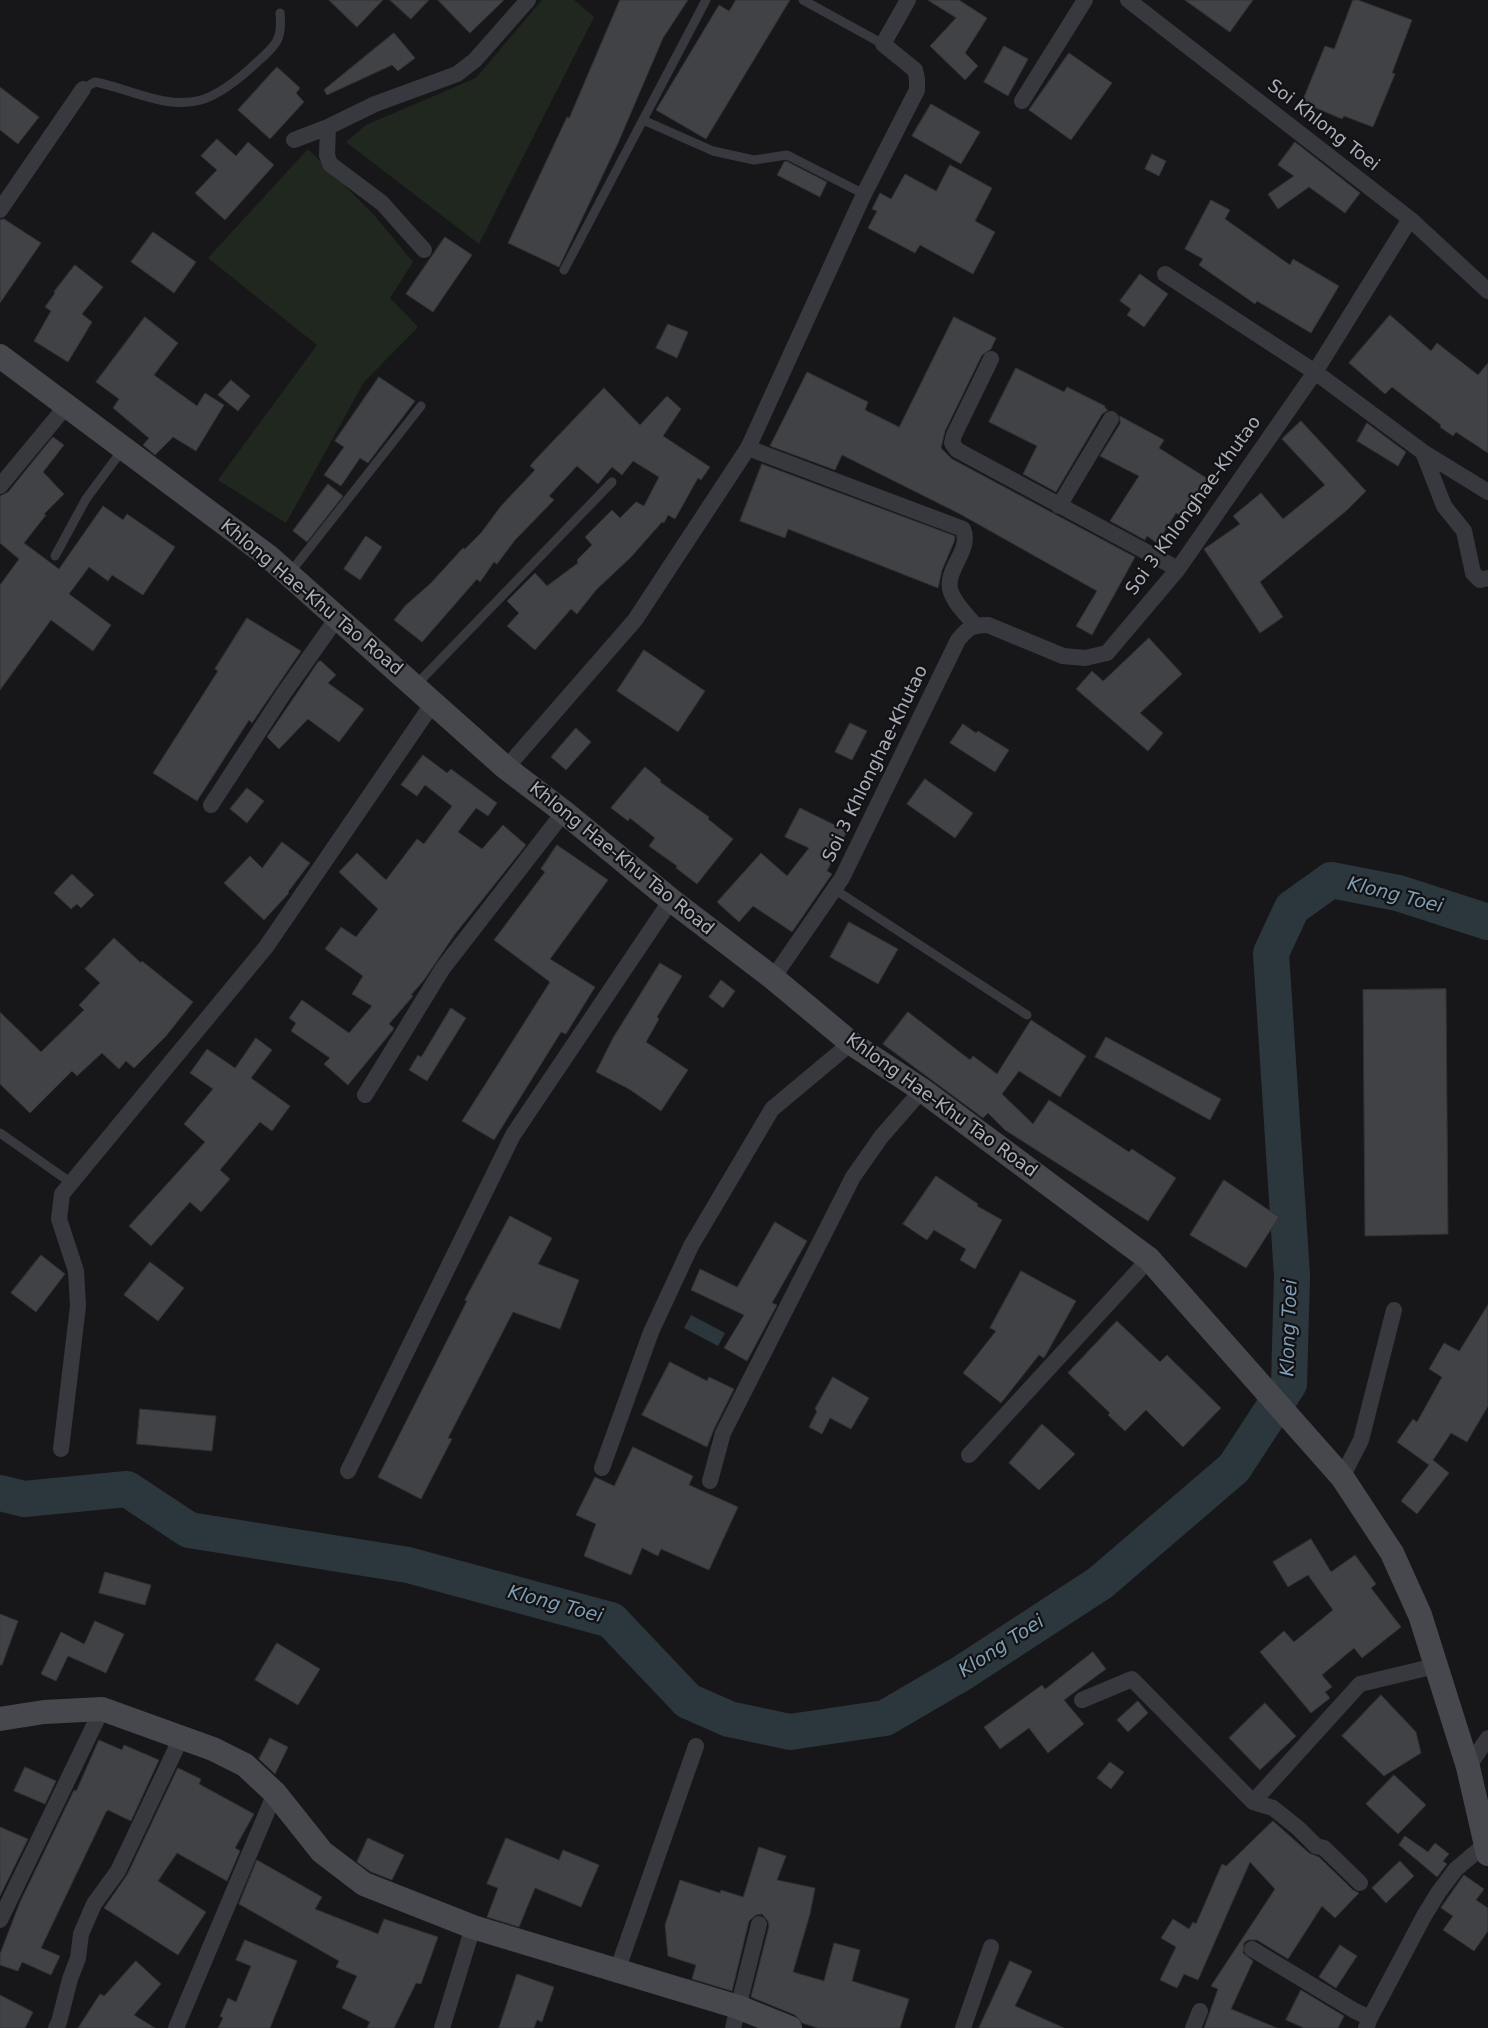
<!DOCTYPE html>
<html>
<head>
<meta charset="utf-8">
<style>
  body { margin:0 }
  canvas { display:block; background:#171719 }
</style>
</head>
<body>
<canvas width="1488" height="2028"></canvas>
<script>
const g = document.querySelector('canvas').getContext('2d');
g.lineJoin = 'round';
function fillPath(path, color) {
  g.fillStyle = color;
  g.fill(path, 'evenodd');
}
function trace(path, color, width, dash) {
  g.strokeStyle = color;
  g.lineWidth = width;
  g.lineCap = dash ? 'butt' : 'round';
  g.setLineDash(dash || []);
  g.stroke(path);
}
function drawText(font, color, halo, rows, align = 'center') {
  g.font = font + ' "DejaVu Sans",sans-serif';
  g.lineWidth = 4.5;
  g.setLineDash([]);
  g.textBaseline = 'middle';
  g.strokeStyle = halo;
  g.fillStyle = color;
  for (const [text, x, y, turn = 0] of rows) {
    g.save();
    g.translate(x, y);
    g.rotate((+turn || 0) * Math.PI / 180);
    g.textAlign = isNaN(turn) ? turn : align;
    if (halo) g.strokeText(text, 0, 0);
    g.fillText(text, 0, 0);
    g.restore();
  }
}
fillPath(new Path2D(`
  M 542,0 L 574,0 L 594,17 L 479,244 L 346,142 L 366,125 L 476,78 Z
  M 308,149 L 375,216 L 413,262 L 390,298 L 418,327 L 364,382 L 286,523 L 218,480 L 317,345 L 208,258 Z`), '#1f271f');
fillPath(new Path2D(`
  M 691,1315 L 725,1333 L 718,1346 L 684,1328 Z`), '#2c373d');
trace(new Path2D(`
  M 0,1493 L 24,1499 L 127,1489 L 189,1530 L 408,1565 L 611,1620 L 688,1701 L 729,1719 L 790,1732 L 885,1718 L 962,1673 L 1100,1583 L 1234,1468 L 1289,1384 L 1292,1276 L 1271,953 L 1292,908 L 1331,880 L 1398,893 L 1488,922`), '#2c373d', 36);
const building = new Path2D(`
  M 329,0 L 383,0 L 357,27 Z
  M 390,0 L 429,0 L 411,19 Z
  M 438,0 L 504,0 L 470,33 Z
  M 620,0 L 688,0 L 663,38 L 618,143 L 559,267 L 508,243 L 567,117 L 569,118 Z
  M 736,0 L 790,0 L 706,139 L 656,110 L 719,5 L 729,11 Z
  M 928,0 L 959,0 L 987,18 L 965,53 L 978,66 L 965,80 L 930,46 L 956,18 Z
  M 1185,0 L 1253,0 L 1230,32 Z
  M 1353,0 L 1358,0 L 1412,20 L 1392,73 L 1395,74 L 1373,127 L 1344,116 L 1342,119 L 1302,102 L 1325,46 L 1334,49 Z
  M 394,33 L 415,58 L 398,71 L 392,65 L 327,95 L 324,90 Z
  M 1004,46 L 1028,59 L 1008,96 L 984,82 Z
  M 1069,53 L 1112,83 L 1071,140 L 1029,110 Z
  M 277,67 L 300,88 L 296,93 L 304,102 L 270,139 L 238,110 Z
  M 0,87 L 39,117 L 18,144 L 0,130 Z
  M 931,104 L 980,132 L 961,164 L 912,136 Z
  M 217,139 L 236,156 L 248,142 L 274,165 L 225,220 L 195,193 L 217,170 L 201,156 Z
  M 1295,142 L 1360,193 L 1345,213 L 1309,187 L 1278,209 L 1268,194 L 1294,176 L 1278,165 Z
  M 1152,154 L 1166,161 L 1159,176 L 1145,169 Z
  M 786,161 L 827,182 L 820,197 L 777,175 L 784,162 Z
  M 950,165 L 992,188 L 975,221 L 995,232 L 973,274 L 920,245 L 915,253 L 868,228 L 877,211 L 872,209 L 880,193 L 891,199 L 905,174 L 936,191 Z
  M 1211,200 L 1230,210 L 1225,219 L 1290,265 L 1293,259 L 1339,286 L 1311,333 L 1257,301 L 1255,304 L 1199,265 L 1203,259 L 1185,249 Z
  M 4,219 L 41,243 L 0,303 L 0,220 Z
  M 153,232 L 196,262 L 174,293 L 131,262 Z
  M 445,237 L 472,255 L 433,312 L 406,294 Z
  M 75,265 L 103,287 L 82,314 L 92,322 L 68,362 L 34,341 L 51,311 L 45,307 L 55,293 L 54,292 Z
  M 1140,274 L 1168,294 L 1144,327 L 1127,315 L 1131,309 L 1120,301 Z
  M 1390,315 L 1431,351 L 1437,343 L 1478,375 L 1488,363 L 1488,453 L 1456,432 L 1453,436 L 1440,427 L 1441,425 L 1392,387 L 1385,394 L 1349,363 Z
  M 145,317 L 178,343 L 154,375 L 197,406 L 205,393 L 224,405 L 196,451 L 173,437 L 155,455 L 143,445 L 149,438 L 113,408 L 119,399 L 96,382 Z
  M 954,317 L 996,338 L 991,349 L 982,355 L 945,431 L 941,448 L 952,459 L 1135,557 L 1092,635 L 1076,626 L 1097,591 L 960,514 L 842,455 L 835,470 L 770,446 L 807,372 L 868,402 L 865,410 L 899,427 Z
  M 668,324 L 688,332 L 677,358 L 656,348 Z
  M 1016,368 L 1064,392 L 1067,387 L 1105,406 L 1105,408 L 1108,410 L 1102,414 L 1056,492 L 1023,474 L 1037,446 L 989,422 Z
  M 379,377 L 415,401 L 368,463 L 360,458 L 341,486 L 324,475 L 344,447 L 335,441 Z
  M 231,380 L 250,396 L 238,411 L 218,395 Z
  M 604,388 L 640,425 L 667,396 L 681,409 L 663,436 L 710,467 L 701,480 L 698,478 L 675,519 L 668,515 L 664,523 L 662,522 L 631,557 L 596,590 L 577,614 L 571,609 L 535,650 L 507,626 L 519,613 L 507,601 L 535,573 L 547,586 L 578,563 L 577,560 L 592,545 L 585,537 L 612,510 L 620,518 L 636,502 L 644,506 L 659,477 L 633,461 L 622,475 L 612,467 L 598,484 L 577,466 L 549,496 L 554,500 L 515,540 L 497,564 L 494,562 L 480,582 L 477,579 L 422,642 L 394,620 L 405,606 L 431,583 L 463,548 L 465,549 L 481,533 L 501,506 L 535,470 L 530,466 L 535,460 Z
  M 1120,416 L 1164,440 L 1159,448 L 1208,479 L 1183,517 L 1176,513 L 1157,543 L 1147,536 L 1145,540 L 1110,521 L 1139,476 L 1100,456 L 1120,424 Z
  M 1301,421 L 1366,491 L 1346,511 L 1260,582 L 1283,617 L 1260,633 L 1204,549 L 1240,524 L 1233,516 L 1261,493 L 1283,519 L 1325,485 L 1282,439 Z
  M 1367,423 L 1406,452 L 1398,466 L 1357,441 Z
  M 53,437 L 64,445 L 43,472 L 64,494 L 44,514 L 46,515 L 24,543 L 59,569 L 103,506 L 123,520 L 127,514 L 175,547 L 143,595 L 112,575 L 108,581 L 89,567 L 69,594 L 111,625 L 93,651 L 51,620 L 0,690 L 0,585 L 19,559 L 0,543 L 0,496 L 8,492 Z
  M 762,464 L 955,536 L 954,542 L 942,570 L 938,588 L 788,529 L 785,538 L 740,521 Z
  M 328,484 L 343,496 L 307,542 L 293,531 Z
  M 366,536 L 382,547 L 360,580 L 344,569 Z
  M 247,618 L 301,651 L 252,723 L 249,720 L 197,801 L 153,773 L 218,671 L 215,669 Z
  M 1149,638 L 1182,674 L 1140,713 L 1163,733 L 1148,751 L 1076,689 L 1092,671 L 1103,681 Z
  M 644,650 L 705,691 L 678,732 L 617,691 Z
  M 321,661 L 336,675 L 328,683 L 364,709 L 339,742 L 308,719 L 279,749 L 267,737 L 318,662 Z
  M 850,723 L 867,731 L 852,760 L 835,752 Z
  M 963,724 L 976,733 L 978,731 L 1009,750 L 995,772 L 950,743 Z
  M 576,728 L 591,742 L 566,770 L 551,757 Z
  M 423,755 L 447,773 L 451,769 L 497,803 L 488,816 L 476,808 L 458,832 L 482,849 L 503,825 L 526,845 L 455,934 L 424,980 L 411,995 L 413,996 L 389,1024 L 394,1028 L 393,1030 L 348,1085 L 324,1064 L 330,1058 L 291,1031 L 296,1023 L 289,1018 L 302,1000 L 349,1033 L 372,1006 L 352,994 L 363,976 L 325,949 L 341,927 L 356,937 L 378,909 L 339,872 L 357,853 L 386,880 L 417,839 L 424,844 L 452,806 L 425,785 L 417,796 L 401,785 Z
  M 645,767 L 661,780 L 660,782 L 709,817 L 708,819 L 733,839 L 697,884 L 676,868 L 677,866 L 649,846 L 655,838 L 630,818 L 628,821 L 611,808 Z
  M 925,779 L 973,813 L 955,838 L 907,804 Z
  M 247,788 L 264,801 L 247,823 L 230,809 Z
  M 800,808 L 847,831 L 827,871 L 832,874 L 792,932 L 753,906 L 739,922 L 717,902 L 761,853 L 787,876 L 809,848 L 785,837 Z
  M 282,842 L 310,863 L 288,892 L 289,893 L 264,920 L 224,883 L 250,856 L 262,868 Z
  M 557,845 L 608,880 L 550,959 L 595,987 L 566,1034 L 561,1032 L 494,1140 L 462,1121 L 550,982 L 494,940 L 545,872 L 541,869 Z
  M 72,874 L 94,895 L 81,908 L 77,904 L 71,909 L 54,893 Z
  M 849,922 L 898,949 L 878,984 L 830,957 Z
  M 114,938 L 141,963 L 142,961 L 193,1002 L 166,1036 L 134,1068 L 126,1061 L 119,1069 L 102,1053 L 77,1076 L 72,1071 L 30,1113 L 0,1084 L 0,1012 L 41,1052 L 84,1010 L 79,1005 L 100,983 L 85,969 Z
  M 660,963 L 682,976 L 657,1017 L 659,1019 L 646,1042 L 688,1070 L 661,1111 L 629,1089 L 596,1072 L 613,1038 Z
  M 721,980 L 735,991 L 723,1008 L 709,997 Z
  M 1446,989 L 1448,1234 L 1365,1236 L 1363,990 Z
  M 451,1008 L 466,1018 L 427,1081 L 409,1070 L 418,1055 L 421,1057 Z
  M 908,1012 L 970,1060 L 973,1056 L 997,1074 L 1031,1020 L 1086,1056 L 1060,1097 L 1019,1071 L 1002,1094 L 1033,1124 L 1049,1100 L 1129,1152 L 1132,1149 L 1176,1178 L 1148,1221 L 1005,1130 L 988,1113 L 983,1118 L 883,1044 Z
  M 1106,1037 L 1221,1099 L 1210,1120 L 1095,1057 Z
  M 256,1038 L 272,1050 L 251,1078 L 290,1106 L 272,1131 L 260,1122 L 220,1170 L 230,1179 L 201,1212 L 190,1202 L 151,1246 L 129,1226 L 205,1142 L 184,1124 L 213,1089 L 190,1073 L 207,1049 L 235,1068 Z
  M 936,1176 L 978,1204 L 977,1206 L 1002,1220 L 975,1269 L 960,1260 L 966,1249 L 934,1230 L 927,1240 L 903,1224 Z
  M 1224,1180 L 1279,1217 L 1246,1268 L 1190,1235 Z
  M 510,1216 L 552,1238 L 538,1264 L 579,1280 L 560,1329 L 513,1312 L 448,1438 L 452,1439 L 421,1499 L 378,1477 L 467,1301 L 465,1300 Z
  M 775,1222 L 807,1241 L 772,1303 L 777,1305 L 747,1361 L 724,1348 L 744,1315 L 691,1290 L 700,1269 L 737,1287 Z
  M 41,1255 L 65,1274 L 36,1312 L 11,1293 Z
  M 150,1262 L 184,1288 L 158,1321 L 124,1295 Z
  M 1021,1271 L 1076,1301 L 1044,1358 L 1039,1355 L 1001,1403 L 963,1373 L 996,1331 L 990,1328 Z
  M 1488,1305 L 1488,1406 L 1467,1442 L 1451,1433 L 1433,1460 L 1449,1473 L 1417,1514 L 1401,1501 L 1429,1465 L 1397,1442 L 1413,1419 L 1417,1422 L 1442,1377 L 1429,1369 L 1444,1343 L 1459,1351 Z
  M 1117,1321 L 1160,1362 L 1167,1355 L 1221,1408 L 1183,1447 L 1146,1410 L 1125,1431 L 1108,1415 L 1110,1413 L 1068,1373 Z
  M 670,1362 L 707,1381 L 709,1377 L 734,1389 L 714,1429 L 707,1447 L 642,1415 Z
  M 833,1377 L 869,1398 L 851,1429 L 830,1418 L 822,1434 L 809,1427 L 817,1411 L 815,1409 Z
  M 140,1409 L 216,1416 L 212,1451 L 137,1444 Z
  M 1042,1424 L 1075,1454 L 1039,1490 L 1009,1463 Z
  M 633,1447 L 693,1476 L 689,1485 L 738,1507 L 709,1570 L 661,1549 L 658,1556 L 642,1548 L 631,1575 L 584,1556 L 596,1524 L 576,1515 L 595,1477 L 614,1486 Z
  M 1311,1539 L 1331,1572 L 1355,1555 L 1376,1584 L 1371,1588 L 1401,1627 L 1362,1658 L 1354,1648 L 1322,1675 L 1332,1687 L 1325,1692 L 1330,1698 L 1311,1713 L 1260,1652 L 1284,1631 L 1294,1642 L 1333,1610 L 1308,1575 L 1288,1587 L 1273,1562 Z
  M 105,1572 L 151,1585 L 145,1605 L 99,1593 Z
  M 0,1614 L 18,1621 L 2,1665 L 0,1665 Z
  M 95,1621 L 124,1634 L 106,1673 L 68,1656 L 56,1681 L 41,1674 L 61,1632 L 84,1644 Z
  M 277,1643 L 320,1669 L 298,1705 L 255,1680 Z
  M 1093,1652 L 1106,1669 L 1064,1700 L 1084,1724 L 1048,1753 L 1029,1728 L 1000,1749 L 984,1727 L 1042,1685 L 1045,1689 Z
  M 1381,1695 L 1416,1732 L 1421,1753 L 1384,1776 L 1342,1736 Z
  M 1138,1701 L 1148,1713 L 1128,1732 L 1117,1720 Z
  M 1265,1703 L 1296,1736 L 1260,1770 L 1229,1738 Z
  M 270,1738 L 288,1747 L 275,1774 L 259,1759 Z
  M 99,1740 L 122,1750 L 124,1745 L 159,1760 L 131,1821 L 108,1810 L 106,1812 L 41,1948 L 60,1956 L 51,1975 L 22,1962 L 18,1971 L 0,1965 L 0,1954 L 20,1902 L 74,1790 L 76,1791 Z
  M 1110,1762 L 1124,1772 L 1111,1789 L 1097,1778 Z
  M 25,1767 L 56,1781 L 45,1804 L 14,1791 Z
  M 178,1768 L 201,1779 L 199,1784 L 254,1814 L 235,1848 L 240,1851 L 227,1881 L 177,1853 L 158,1881 L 206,1912 L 178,1955 L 104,1908 L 127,1875 Z
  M 1394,1775 L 1426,1805 L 1398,1834 L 1366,1804 Z
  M 1273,1821 L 1309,1853 L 1319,1857 L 1353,1890 L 1359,1893 L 1335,1918 L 1322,1906 L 1288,1959 L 1257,1940 L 1248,1940 L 1244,1943 L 1243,1953 L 1253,1961 L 1231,2009 L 1277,2028 L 1204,2028 L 1218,1989 L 1211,1986 L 1275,1889 L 1250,1862 L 1198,1980 L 1184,1974 L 1177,1988 L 1160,1980 L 1176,1947 L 1161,1938 L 1173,1919 L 1189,1929 L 1193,1922 L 1196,1924 L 1222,1864 L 1226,1866 Z
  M 0,1827 L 28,1839 L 0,1896 Z
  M 1405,1836 L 1428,1852 L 1435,1843 L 1449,1854 L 1443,1861 L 1447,1864 L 1437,1877 L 1399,1845 Z
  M 368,1838 L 404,1855 L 392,1880 L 371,1872 L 357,1862 Z
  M 506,1838 L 559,1860 L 563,1850 L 599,1865 L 581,1907 L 535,1888 L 519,1927 L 487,1917 L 498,1888 L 487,1884 Z
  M 759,1847 L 786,1856 L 777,1880 L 815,1888 L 810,1914 L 793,1972 L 824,1981 L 834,1943 L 860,1950 L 852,1981 L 909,1999 L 900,2028 L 818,2028 L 802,2023 L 795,2015 L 751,1997 L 769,1926 L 768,1921 L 762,1914 L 756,1915 L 749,1921 L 732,1991 L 692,1979 L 696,1965 L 668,1956 L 665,1925 L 680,1880 L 720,1893 L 721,1890 L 743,1897 Z
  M 257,1860 L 322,1897 L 315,1909 L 378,1934 L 384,1919 L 438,1937 L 421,1984 L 416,1983 L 394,2028 L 367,2028 L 370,2022 L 342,2008 L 357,1976 L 336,1967 L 339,1961 L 239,1904 Z
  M 1400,1861 L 1414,1876 L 1386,1903 L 1372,1888 Z
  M 1464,1875 L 1484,1889 L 1476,1900 L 1488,1908 L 1488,1931 L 1474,1951 L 1443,1930 L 1453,1916 L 1441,1908 Z
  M 245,1940 L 297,1961 L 270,2028 L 218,2028 L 223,2018 L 220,2016 L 228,1998 L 236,2002 L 251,1966 L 236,1960 Z
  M 1340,1945 L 1357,1956 L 1336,1988 L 1319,1977 Z
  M 136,1961 L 161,1984 L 134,2015 L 155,2028 L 78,2028 L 100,1994 L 104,1996 Z
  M 1010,1961 L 1032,1971 L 1015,2006 L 1064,2028 L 979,2028 Z
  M 517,1974 L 554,1987 L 542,2022 L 537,2020 L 534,2028 L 499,2028 Z
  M 1301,1990 L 1344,2016 L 1338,2028 L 1304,2028 L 1286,2020 Z
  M 0,1995 L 33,2012 L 25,2028 L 0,2028 Z`);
fillPath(building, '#414246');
trace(building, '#313135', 1);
trace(new Path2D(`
  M 803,0 L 883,44
  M 83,89 L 95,82 C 128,88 166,110 201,100 C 221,94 240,78 255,64 C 275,46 283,41 280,13
  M 643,120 L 713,151 L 754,160 L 787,155 L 864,194
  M 564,270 L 706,0
  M 55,556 L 86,499 L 123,449
  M 289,574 L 421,406
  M 415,686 L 612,482
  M 834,889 L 1027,1015
  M 0,1133 L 70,1182`), '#38393e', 9);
trace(new Path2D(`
  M 1128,0 L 1410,219 L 1488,291
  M 1022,101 L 1085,0
  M 328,127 L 327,155 L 330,164 L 382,203 L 424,250
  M 294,140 L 328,127 L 375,104 L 457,74 L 475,60 L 528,0
  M 0,210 L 83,89
  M 1165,274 L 1315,372 L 1423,452 L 1488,492
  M 991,359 L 954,435 L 952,443 L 957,450 L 1178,569
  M 748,448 L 963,529 C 972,550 946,568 950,589 C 953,602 967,615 975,625
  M 1423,452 L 1444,506 L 1464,531 L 1473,573 L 1480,580 L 1488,578
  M 0,486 L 67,405
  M 1059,506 L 1111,419
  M 506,768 L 635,620 L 748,448 L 864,194 L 917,90 L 917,79 L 915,70 L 883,44 L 908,0
  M 211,805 L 284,693 L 337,618
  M 773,978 L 842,878 L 958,640 C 968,628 971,625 988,625 L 1063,656 L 1085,658 L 1107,653 L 1178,569 L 1315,372 L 1410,219
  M 365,1095 L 443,968 L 564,812
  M 61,1449 L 78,1306 L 76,1271 L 59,1219 L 62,1194 L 266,947 L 433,703
  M 969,1455 L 1149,1259
  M 602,1468 L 651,1332 L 691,1246 L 772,1109 L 851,1043
  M 348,1471 L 513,1135 L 671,900
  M 1342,1477 L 1361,1440 L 1394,1310
  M 710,1481 L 723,1433 L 853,1177 L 881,1137 L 922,1090
  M 1082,1700 L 1132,1679 L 1253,1802 L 1360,1684 L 1435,1666
  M 1468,1767 L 1488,1738
  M 1253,1802 L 1273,1808 L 1298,1828 L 1316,1846 L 1324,1848 L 1360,1883
  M 0,1920 L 102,1709
  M 1252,1949 L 1355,2011 L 1370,2018 L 1366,2028
  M 617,1971 L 696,1746
  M 1370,2018 L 1424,1916 L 1438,1893 L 1456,1869 L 1488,1842
  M 56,2028 L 59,2022 L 70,1979 L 78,1958 L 81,1934 L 94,1904 L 118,1871 L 181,1738
  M 176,2028 L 275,1793
  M 442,2028 L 473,1927
  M 733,2028 L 759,1924
  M 963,2028 L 991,1947
  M 1193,2028 L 1200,2011`), '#38393e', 16);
trace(new Path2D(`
  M 0,356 L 268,556 L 506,768 L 564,812 L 671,900 L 773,978 L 851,1043 L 922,1090 L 1149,1259 L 1342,1477 L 1392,1553 L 1420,1615 L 1468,1767 L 1488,1854
  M 0,1719 L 44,1712 L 102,1709 L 213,1749 L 245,1765 L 275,1793 L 322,1852 L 364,1884 L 473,1927 L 738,2007 L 790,2028`), '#46484e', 24);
drawText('18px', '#a9aeb9', '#121214', [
  ["Soi Khlong Toei",1323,126,38],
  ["Soi 3 Khlonghae-Khutao",1194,506,-54],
  ["Khlong Hae-Khu Tao Road",311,598,40],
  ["Soi 3 Khlonghae-Khutao",876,764,-64],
  ["Khlong Hae-Khu Tao Road",621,859,39],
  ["Khlong Hae-Khu Tao Road",941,1106,36]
]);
drawText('italic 19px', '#7f9eb5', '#121214', [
  ["Klong Toei",1395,896,14],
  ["Klong Toei",1290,1328,-88],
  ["Klong Toei",555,1605,15],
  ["Klong Toei",1002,1647,-33]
]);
</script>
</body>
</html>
